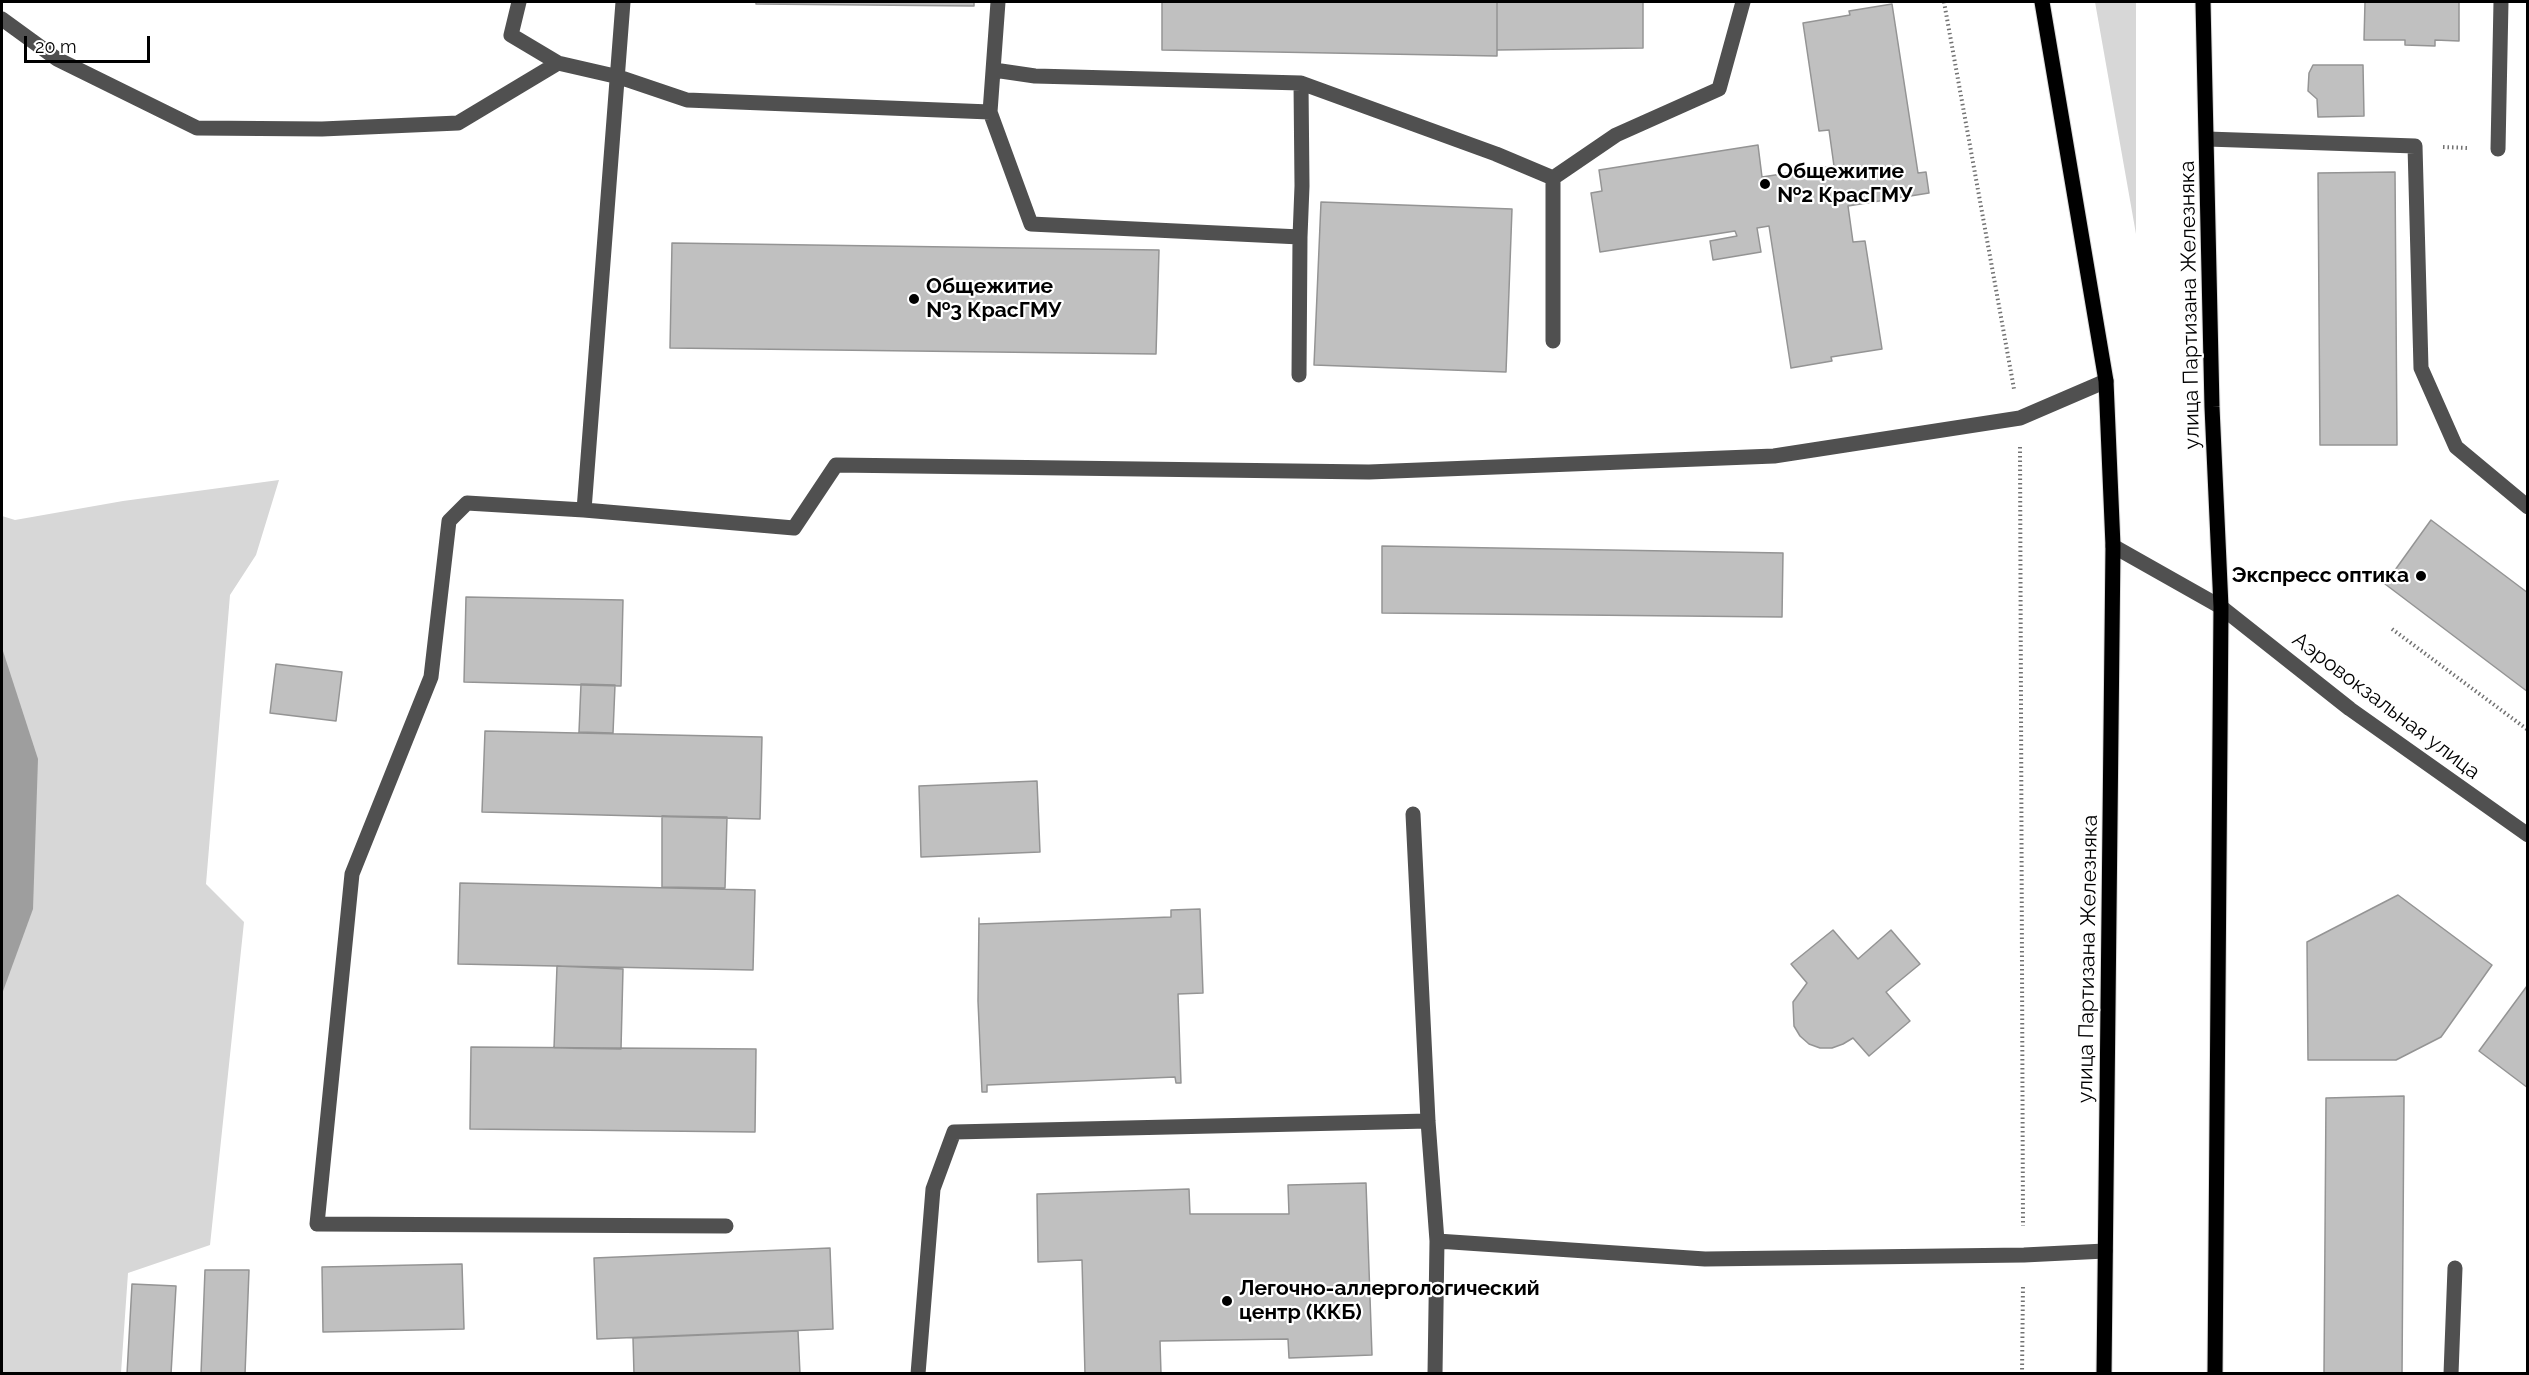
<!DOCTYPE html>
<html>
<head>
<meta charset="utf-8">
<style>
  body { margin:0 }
  #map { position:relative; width:2529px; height:1375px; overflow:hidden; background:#fff; font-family:Raleway,sans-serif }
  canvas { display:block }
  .frame { position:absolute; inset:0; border:3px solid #000; pointer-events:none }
  .scale { position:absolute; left:24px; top:36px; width:126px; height:27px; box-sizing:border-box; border:3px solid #000; border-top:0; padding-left:8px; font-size:18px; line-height:21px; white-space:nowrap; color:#000; -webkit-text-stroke:4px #fff; paint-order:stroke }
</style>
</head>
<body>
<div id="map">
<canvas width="2529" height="1375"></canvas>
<div class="frame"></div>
<div class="scale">20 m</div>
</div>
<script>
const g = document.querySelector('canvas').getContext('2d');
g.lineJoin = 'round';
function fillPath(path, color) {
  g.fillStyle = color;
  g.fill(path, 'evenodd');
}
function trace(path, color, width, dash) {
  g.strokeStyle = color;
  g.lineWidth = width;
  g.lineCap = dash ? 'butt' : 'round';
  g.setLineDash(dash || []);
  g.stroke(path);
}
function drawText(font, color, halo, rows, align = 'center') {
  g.font = font + ' Raleway,sans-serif';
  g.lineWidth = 4.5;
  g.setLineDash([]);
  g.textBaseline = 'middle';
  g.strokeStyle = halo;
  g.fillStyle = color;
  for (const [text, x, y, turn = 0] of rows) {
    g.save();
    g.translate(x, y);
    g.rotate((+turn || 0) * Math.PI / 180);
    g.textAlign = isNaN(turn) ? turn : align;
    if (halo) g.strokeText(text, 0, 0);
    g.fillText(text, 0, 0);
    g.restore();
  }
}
fillPath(new Path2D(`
  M 2095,2 L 2136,2 L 2136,234 Z
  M 279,480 L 256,555 L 230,595 L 206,884 L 244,922 L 210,1245 L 128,1273 L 121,1373 L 2,1373 L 2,516 L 15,520 L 123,501 Z`), '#d7d7d7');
fillPath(new Path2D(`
  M 2,648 L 38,759 L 33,909 L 2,994 Z`), '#9e9e9e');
const building = new Path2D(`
  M 756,2 L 974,2 L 974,6 L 756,4 Z
  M 1162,2 L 1497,2 L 1497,56 L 1162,50 Z
  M 1497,2 L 1643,2 L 1643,48 L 1497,50 Z
  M 2365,2 L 2459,2 L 2459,41 L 2435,40 L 2435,46 L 2405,45 L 2405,40 L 2364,40 Z
  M 1892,4 L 1918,173 L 1926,172 L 1929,193 L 1848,206 L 1853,242 L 1865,241 L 1882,349 L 1831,357 L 1832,361 L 1791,368 L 1769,226 L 1757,228 L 1761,252 L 1713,260 L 1710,241 L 1737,236 L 1735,231 L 1600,252 L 1591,193 L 1602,191 L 1599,170 L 1758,145 L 1762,177 L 1834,166 L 1829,130 L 1819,131 L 1803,23 L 1850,15 L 1849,11 Z
  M 2313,65 L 2363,65 L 2364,116 L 2318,117 L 2317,99 L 2308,91 L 2309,73 Z
  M 2395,172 L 2397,445 L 2320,445 L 2318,173 Z
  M 1321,202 L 1512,209 L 1506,372 L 1314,365 Z
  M 672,243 L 1159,250 L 1156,354 L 670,348 Z
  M 2431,520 L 2528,593 L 2528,692 L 2385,584 Z
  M 1382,546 L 1783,553 L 1782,617 L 1382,613 Z
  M 466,597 L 623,600 L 621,686 L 464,682 Z
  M 276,664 L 342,672 L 336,721 L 270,713 Z
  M 581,684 L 615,685 L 613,733 L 579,732 Z
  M 485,731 L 762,737 L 760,819 L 482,812 Z
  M 1037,781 L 1040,852 L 921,857 L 919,786 Z
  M 662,816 L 727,817 L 725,888 L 662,887 Z
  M 460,883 L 755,890 L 753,970 L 458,964 Z
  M 2398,895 L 2492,965 L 2441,1037 L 2396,1060 L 2308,1060 L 2307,942 Z
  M 1200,909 L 1203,993 L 1178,994 L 1181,1083 L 1176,1083 L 1175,1077 L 987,1085 L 987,1092 L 982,1092 L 978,1001 L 979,918 L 979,924 L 1171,917 L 1171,910 Z
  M 1833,930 L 1858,959 L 1891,930 L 1920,964 L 1886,992 L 1910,1021 L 1869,1056 L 1853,1038 L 1843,1044 L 1832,1048 L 1820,1048 L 1809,1044 L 1800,1036 L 1794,1026 L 1793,1002 L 1807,983 L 1791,964 Z
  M 557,966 L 623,969 L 621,1049 L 554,1048 Z
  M 2527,986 L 2528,986 L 2528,1088 L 2479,1051 Z
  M 471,1047 L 756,1049 L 755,1132 L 470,1129 Z
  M 2404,1096 L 2402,1374 L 2324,1374 L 2326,1098 Z
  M 1366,1183 L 1372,1355 L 1289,1358 L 1288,1339 L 1160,1341 L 1161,1374 L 1085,1374 L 1082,1260 L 1038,1262 L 1037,1194 L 1189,1189 L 1190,1214 L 1289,1214 L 1288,1185 Z
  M 830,1248 L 833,1329 L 597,1339 L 594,1258 Z
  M 462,1264 L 464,1329 L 323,1332 L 322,1267 Z
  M 205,1270 L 249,1270 L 245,1374 L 201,1374 Z
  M 132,1284 L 176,1286 L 171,1374 L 127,1374 Z
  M 798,1331 L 800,1374 L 634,1374 L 633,1338 Z`);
fillPath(building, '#c0c0c0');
trace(building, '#949494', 1.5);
const major = new Path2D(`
  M 2042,2 L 2106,381 L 2113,546 L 2104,1374
  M 2203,2 L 2212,407 L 2221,607 L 2215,1374`);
trace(major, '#dbdbdb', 17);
trace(new Path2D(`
  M 1944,2 L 2014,389
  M 2443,147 L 2468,148
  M 2020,447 L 2023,1226
  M 2392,629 L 2528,730
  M 2022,1374 L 2023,1284`), '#727272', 4, [1.5, 3]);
trace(new Path2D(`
  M 519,2 L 511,35 L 558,63 L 619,77 L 687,100 L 990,112
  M 623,2 L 584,510 L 467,503 L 449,521 L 431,677 L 352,874 L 317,1224 L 726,1226
  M 998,2 L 990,112 L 1031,224 L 1300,237 L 1299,375
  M 2,19 L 57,59 L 197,128 L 322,129 L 458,123 L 558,63
  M 994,70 L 1035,76 L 1301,83 L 1496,154 L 1553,178
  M 2207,139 L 2415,146 L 2421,368 L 2456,447 L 2528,507
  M 2498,149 L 2501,2
  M 1300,237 L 1302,186 L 1301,83
  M 1553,341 L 1553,178 L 1616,135 L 1719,89 L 1743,2
  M 584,510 L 794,528 L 836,465 L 1369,472 L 1774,456 L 2020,418 L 2106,381
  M 2113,546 L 2221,607 L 2350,709 L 2528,835
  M 1413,814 L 1428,1121 L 1437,1241 L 1435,1374
  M 1437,1241 L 1705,1259 L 2024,1255 L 2105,1251
  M 918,1374 L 933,1189 L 954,1132 L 1428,1121
  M 2451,1374 L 2455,1268`), '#505050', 15);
trace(major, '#000', 15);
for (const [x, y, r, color] of [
  [1765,184,6,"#000"],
  [914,299,6,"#000"],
  [2421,576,6,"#000"],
  [1227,1301,6,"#000"]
]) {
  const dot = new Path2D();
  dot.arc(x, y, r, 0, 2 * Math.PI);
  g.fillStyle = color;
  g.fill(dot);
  trace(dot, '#fff', 2);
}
drawText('bold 21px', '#000', '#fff', [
  ["Общежитие",1777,172],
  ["№2 КрасГМУ",1777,196],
  ["Общежитие",926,287],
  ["№3 КрасГМУ",926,311],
  ["Экспресс оптика",2409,576,"right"],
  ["Легочно-аллергологический",1239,1289],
  ["центр (ККБ)",1239,1313]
], 'left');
drawText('21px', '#000', '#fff', [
  ["улица Партизана Железняка",2190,305,-91],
  ["Аэровокзальная улица",2386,706,37],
  ["улица Партизана Железняка",2088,959,-89]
]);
</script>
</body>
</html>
